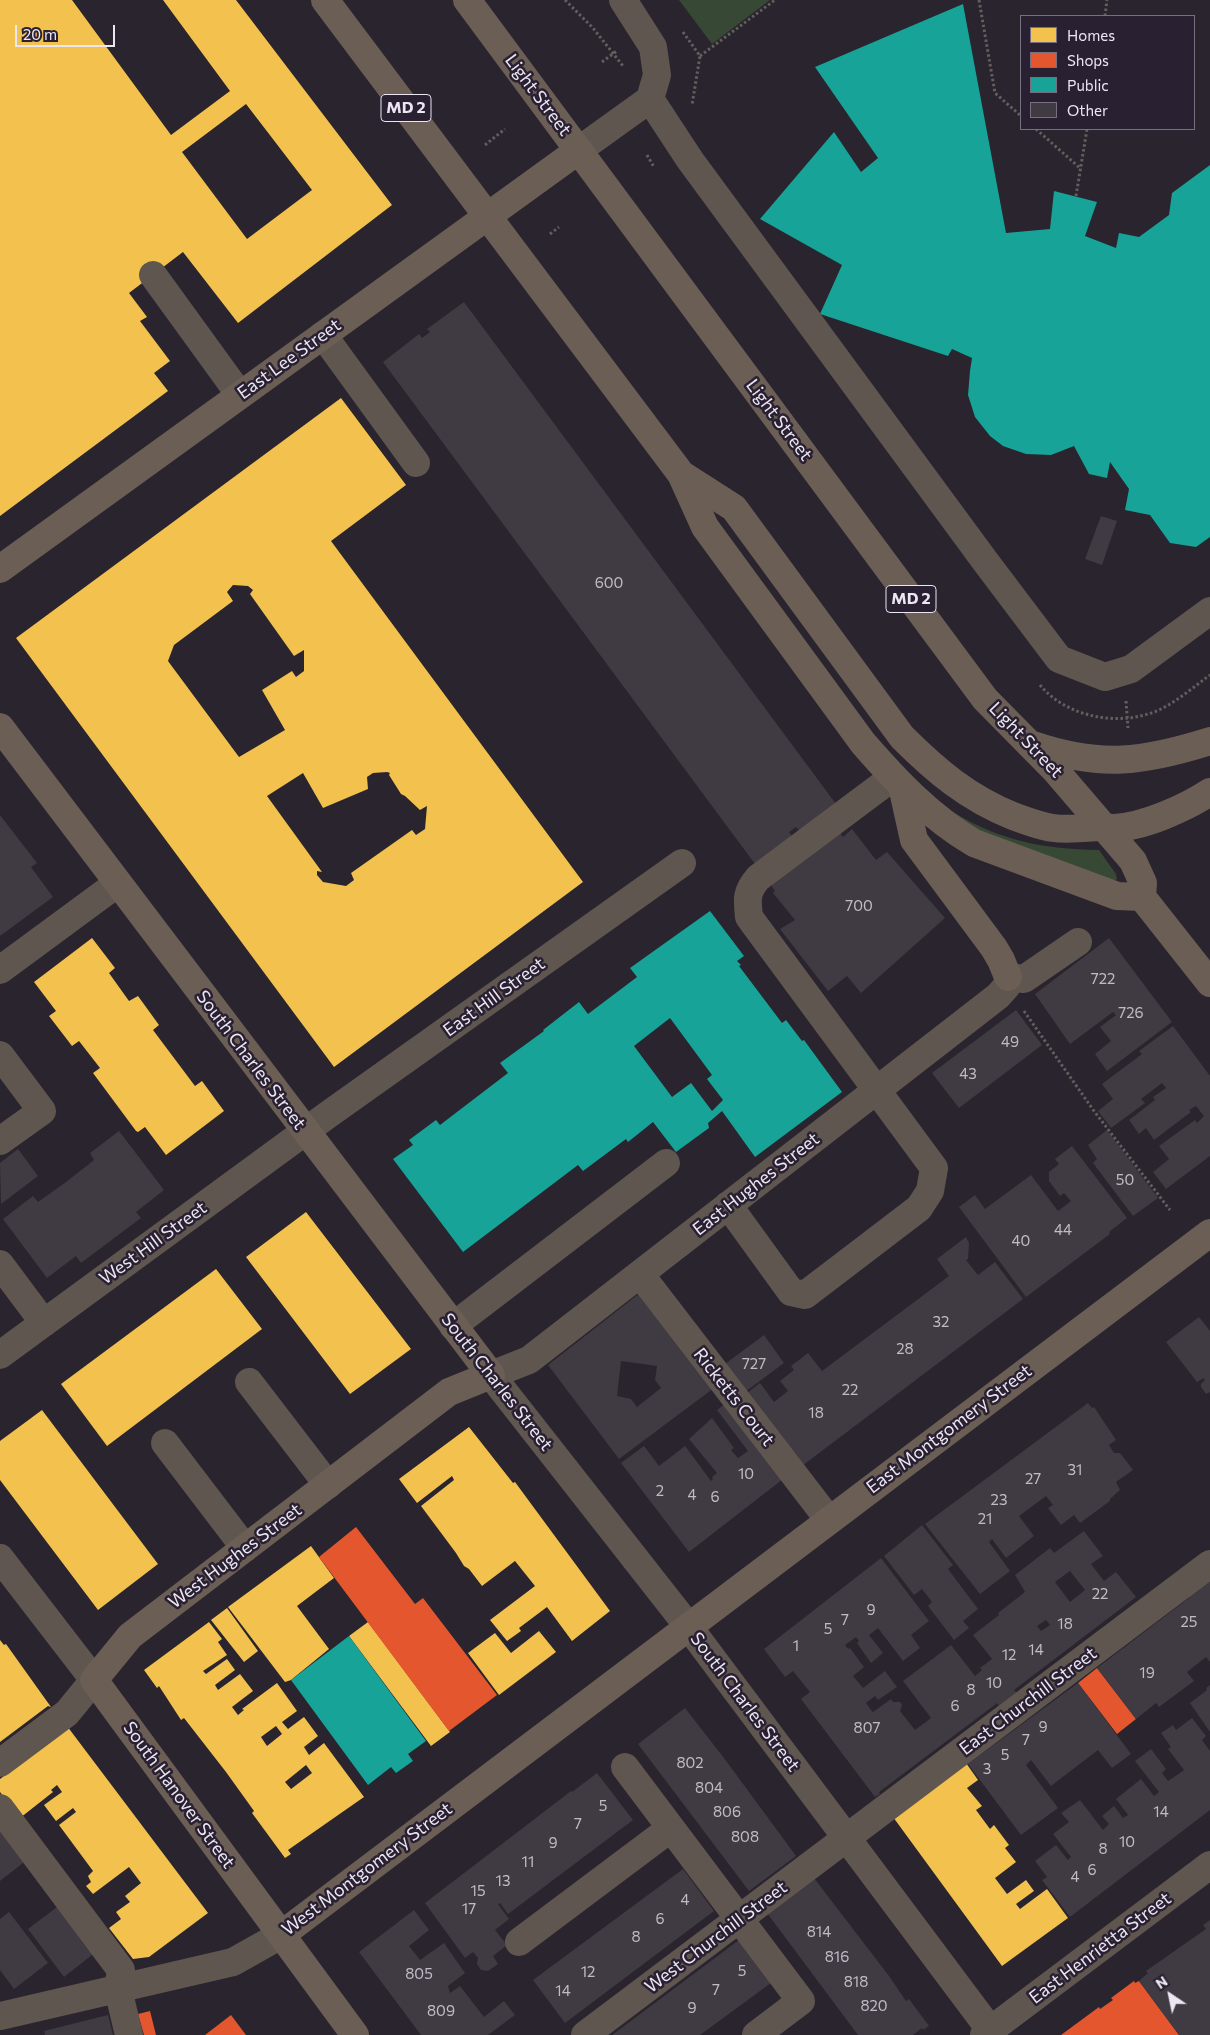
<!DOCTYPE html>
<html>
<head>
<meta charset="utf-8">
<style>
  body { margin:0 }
  #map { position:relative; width:1210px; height:2035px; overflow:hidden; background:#29242e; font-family:Commissioner,sans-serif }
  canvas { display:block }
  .legend { position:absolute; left:1020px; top:15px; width:175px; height:115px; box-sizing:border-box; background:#292032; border:1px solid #776f7f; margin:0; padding:6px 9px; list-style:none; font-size:15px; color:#ebe6f2 }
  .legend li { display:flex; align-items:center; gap:10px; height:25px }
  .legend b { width:25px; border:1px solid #776f7f }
  .north { position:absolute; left:1145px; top:1970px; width:50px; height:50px; -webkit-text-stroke:4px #292032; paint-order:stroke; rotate:326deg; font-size:14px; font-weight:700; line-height:20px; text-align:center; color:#ebe6f2 }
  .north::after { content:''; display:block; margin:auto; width:18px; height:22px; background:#ebe6f2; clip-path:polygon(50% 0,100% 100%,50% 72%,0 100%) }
  .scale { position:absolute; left:15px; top:25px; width:100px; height:22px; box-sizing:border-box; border:2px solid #ebe6f2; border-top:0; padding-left:6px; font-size:15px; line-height:18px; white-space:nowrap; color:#ebe6f2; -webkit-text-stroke:4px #292032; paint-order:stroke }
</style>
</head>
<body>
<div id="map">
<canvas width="1210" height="2035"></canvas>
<ul class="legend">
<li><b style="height:14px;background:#f2c14e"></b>Homes</li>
<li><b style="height:14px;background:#e4572e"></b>Shops</li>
<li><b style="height:14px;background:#17a398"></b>Public</li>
<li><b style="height:14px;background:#403a42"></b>Other</li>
</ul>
<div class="north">N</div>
<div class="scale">20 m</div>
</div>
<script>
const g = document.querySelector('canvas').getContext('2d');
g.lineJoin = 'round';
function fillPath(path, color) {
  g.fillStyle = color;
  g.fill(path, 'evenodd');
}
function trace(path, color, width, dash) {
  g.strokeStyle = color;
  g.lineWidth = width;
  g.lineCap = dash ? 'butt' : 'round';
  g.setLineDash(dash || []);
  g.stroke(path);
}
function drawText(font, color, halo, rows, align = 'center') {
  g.font = font + ' Commissioner,sans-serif';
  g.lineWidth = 5;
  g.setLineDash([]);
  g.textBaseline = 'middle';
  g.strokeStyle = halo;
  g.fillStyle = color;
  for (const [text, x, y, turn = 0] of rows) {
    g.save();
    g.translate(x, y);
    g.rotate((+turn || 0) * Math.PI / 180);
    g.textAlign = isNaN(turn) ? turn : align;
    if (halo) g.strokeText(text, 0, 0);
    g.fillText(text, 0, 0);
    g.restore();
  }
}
fillPath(new Path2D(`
  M 679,0 L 770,0 L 712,44 Z
  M 945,807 C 996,840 1040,849 1099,850 L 1116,874 L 1117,879 L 1114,881 L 978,835 Z`), '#374935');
fillPath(new Path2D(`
  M 0,0 L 72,0 L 171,135 L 230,91 L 163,0 L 236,0 L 392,205 L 238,323 L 183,252 L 129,293 L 147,317 L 140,321 L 170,361 L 154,373 L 168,391 L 0,516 ZM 246,104 L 312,190 L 247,239 L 182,152 Z
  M 341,398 L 406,485 L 331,541 L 583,882 L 334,1067 L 16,638 ZM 233,585 L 248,586 L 253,590 L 250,594 L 294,656 L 304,650 L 304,671 L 296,677 L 292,671 L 262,690 L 285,730 L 239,757 L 168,661 L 174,645 L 233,601 L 227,592 ZM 387,772 L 390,773 L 389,775 L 401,794 L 405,796 L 420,810 L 427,806 L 425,829 L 416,835 L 412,830 L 351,873 L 354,880 L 346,886 L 323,882 L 317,875 L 317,871 L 322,872 L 267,796 L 303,773 L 323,808 L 368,789 L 367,777 L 373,773 Z
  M 92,938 L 115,968 L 109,973 L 129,1001 L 138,996 L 159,1025 L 153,1030 L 195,1086 L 202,1081 L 224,1111 L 166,1155 L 145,1127 L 138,1132 L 136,1131 L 93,1073 L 100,1068 L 79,1041 L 72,1046 L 49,1016 L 56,1011 L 34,982 Z
  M 306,1212 L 411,1349 L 350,1394 L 246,1257 Z
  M 216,1269 L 262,1329 L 107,1446 L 61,1384 Z
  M 42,1410 L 158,1564 L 98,1610 L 0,1480 L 0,1441 Z
  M 469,1427 L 513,1483 L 515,1482 L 610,1611 L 572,1641 L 547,1607 L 519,1628 L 521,1631 L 507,1641 L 490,1620 L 535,1586 L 515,1561 L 482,1586 L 469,1569 L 464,1566 L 456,1553 L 421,1506 L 454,1480 L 452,1476 L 417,1503 L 399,1479 Z
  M 311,1546 L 334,1578 L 297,1606 L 329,1649 L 291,1680 L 285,1682 L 228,1607 Z
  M 227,1608 L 258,1651 L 244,1662 L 211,1620 Z
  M 209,1622 L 222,1639 L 218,1642 L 227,1655 L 203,1671 L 206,1674 L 227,1659 L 235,1670 L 215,1685 L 218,1690 L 240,1674 L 253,1691 L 232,1707 L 238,1715 L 244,1710 L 242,1709 L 277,1683 L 297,1711 L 282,1722 L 288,1729 L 304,1717 L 318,1736 L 304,1747 L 309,1755 L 324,1743 L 364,1797 L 288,1850 L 291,1854 L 285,1858 L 252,1813 L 254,1811 L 226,1772 L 184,1718 L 181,1720 L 159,1686 L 157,1688 L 144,1670 ZM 276,1726 L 282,1734 L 267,1746 L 261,1737 ZM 306,1765 L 312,1773 L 291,1789 L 285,1782 Z
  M 368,1622 L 450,1732 L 431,1746 L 349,1636 Z
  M 539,1631 L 556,1652 L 499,1695 L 468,1653 L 495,1633 L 511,1653 Z
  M 0,1640 L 4,1645 L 6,1644 L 51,1707 L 48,1706 L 0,1742 Z
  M 67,1726 L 208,1913 L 149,1957 L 133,1959 L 109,1928 L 121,1919 L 116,1912 L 130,1902 L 125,1896 L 141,1883 L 129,1867 L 93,1894 L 86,1886 L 91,1882 L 88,1876 L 93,1871 L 59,1825 L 76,1812 L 73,1808 L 56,1821 L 44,1805 L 62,1792 L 57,1785 L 51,1790 L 53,1792 L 20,1818 L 0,1792 L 0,1779 L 64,1731 Z
  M 966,1763 L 978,1780 L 967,1788 L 982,1806 L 976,1810 L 990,1829 L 994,1825 L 1009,1845 L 1005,1848 L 1016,1862 L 995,1878 L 1007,1894 L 1026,1880 L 1034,1891 L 1016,1904 L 1020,1909 L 1047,1889 L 1068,1918 L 1002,1966 L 893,1817 Z`), '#f2c14e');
fillPath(new Path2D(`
  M 356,1527 L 415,1604 L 423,1598 L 497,1695 L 449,1731 L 319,1557 Z
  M 1097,1668 L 1136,1719 L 1117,1734 L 1078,1683 Z
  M 1134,1981 L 1135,1983 L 1139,1981 L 1179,2035 L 1061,2035 L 1099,2007 L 1100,2009 L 1113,2000 L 1111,1998 Z
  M 150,2011 L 156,2035 L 144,2035 L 138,2014 Z
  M 231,2015 L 246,2035 L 205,2035 Z`), '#e4572e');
fillPath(new Path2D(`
  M 963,4 L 1006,233 L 1050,229 L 1054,191 L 1097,202 L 1085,236 L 1116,248 L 1119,233 L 1139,237 L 1169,215 L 1172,193 L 1210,165 L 1210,537 L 1196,547 L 1170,543 L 1150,515 L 1125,510 L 1129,489 L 1110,462 L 1107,478 L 1089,474 L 1074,446 L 1051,455 L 1026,454 L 1003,446 L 990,436 L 975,417 L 968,395 L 970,371 L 972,358 L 952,349 L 948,356 L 820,314 L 842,265 L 760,219 L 834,132 L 861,172 L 878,158 L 815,67 Z
  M 710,911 L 744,956 L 737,961 L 741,965 L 739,966 L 782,1023 L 786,1020 L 802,1041 L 804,1040 L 842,1092 L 755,1157 L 722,1111 L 708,1123 L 709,1128 L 676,1152 L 653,1122 L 628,1142 L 626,1139 L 583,1171 L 578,1165 L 463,1252 L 393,1159 L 413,1145 L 409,1140 L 436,1120 L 440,1125 L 508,1073 L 500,1063 L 544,1031 L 543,1030 L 579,1002 L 588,1014 L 637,977 L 630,968 ZM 670,1018 L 712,1075 L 707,1079 L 723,1100 L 712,1111 L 691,1083 L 672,1097 L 634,1046 Z
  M 349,1636 L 426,1741 L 408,1754 L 413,1761 L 396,1773 L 391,1767 L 368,1785 L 291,1680 Z`), '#17a398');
fillPath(new Path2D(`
  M 464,302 L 836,804 L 800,831 L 796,827 L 789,832 L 792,836 L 755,864 L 383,362 L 419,334 L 422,338 L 430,332 L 427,329 Z
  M 1101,516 L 1117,521 L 1102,565 L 1085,559 Z
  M 0,815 L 37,863 L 31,867 L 53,897 L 0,936 Z
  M 833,823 L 843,837 L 852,829 L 876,860 L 887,852 L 945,918 L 861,993 L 847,976 L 828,991 L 780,929 L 795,920 L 773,893 L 775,891 L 765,876 Z
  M 1109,938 L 1172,1022 L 1107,1071 L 1095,1054 L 1111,1041 L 1100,1027 L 1116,1015 L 1113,1012 L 1070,1044 L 1035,994 Z
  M 1016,1010 L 1042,1045 L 959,1108 L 932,1073 Z
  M 1173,1026 L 1210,1076 L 1210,1156 L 1166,1189 L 1153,1172 L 1169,1159 L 1159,1146 L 1195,1120 L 1197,1123 L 1204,1116 L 1196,1106 L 1189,1110 L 1191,1112 L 1154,1140 L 1146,1128 L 1139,1134 L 1129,1120 L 1155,1100 L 1153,1097 L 1166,1088 L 1162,1083 L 1141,1099 L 1145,1103 L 1111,1128 L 1098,1111 L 1113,1099 L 1102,1084 L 1142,1054 L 1139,1051 Z
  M 1107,1130 L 1158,1198 L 1133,1216 L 1093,1163 L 1097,1159 L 1088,1145 Z
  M 119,1131 L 164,1190 L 136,1212 L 141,1218 L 81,1263 L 76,1256 L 47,1278 L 3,1219 L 33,1196 L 38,1202 L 66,1182 L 94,1160 L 90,1153 Z
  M 1072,1146 L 1127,1218 L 1109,1232 L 1110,1234 L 1026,1297 L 959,1207 L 975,1195 L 985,1209 L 1031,1175 L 1058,1211 L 1071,1201 L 1064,1193 L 1060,1196 L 1049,1181 L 1049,1172 L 1059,1164 L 1055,1159 Z
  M 18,1149 L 38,1176 L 1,1204 L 0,1163 Z
  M 966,1237 L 969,1243 L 968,1259 L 966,1260 L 978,1275 L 995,1262 L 1023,1299 L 798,1469 L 743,1396 L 760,1383 L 774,1402 L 788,1391 L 780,1381 L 794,1370 L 791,1366 L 808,1353 L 822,1371 L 949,1276 L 937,1259 Z
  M 645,1289 L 718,1385 L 619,1459 L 548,1365 ZM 621,1361 L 657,1366 L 655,1380 L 661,1388 L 637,1407 L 631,1399 L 617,1396 Z
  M 1199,1317 L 1210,1331 L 1210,1392 L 1206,1394 L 1201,1387 L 1201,1384 L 1205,1380 L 1204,1378 L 1197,1382 L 1166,1342 Z
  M 764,1335 L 784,1363 L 745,1392 L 725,1364 Z
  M 729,1401 L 787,1476 L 689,1552 L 621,1463 L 644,1446 L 659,1466 L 685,1446 L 711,1481 L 713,1479 L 712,1477 L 717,1473 L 689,1439 L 712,1418 L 734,1448 L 731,1450 L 738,1458 L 748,1451 L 717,1410 Z
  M 1088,1403 L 1092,1408 L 1094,1407 L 1116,1440 L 1109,1445 L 1114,1453 L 1120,1453 L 1133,1470 L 1116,1482 L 1120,1490 L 1110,1499 L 1110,1501 L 1080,1523 L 1074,1515 L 1061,1525 L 1048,1508 L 1053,1505 L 1046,1496 L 1019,1516 L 1034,1536 L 1006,1558 L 992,1539 L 989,1542 L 1010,1571 L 980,1594 L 925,1524 Z
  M 922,1525 L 953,1565 L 948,1569 L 978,1609 L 963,1621 L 969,1628 L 954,1640 L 928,1606 L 932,1602 L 922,1589 L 914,1595 L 884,1556 Z
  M 1084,1531 L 1103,1556 L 1091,1564 L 1104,1581 L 1116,1572 L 1136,1597 L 1014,1690 L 1017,1693 L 999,1706 L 997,1703 L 996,1704 L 879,1792 L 880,1794 L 875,1797 L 801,1699 L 810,1692 L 793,1671 L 785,1677 L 764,1649 L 881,1558 L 929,1621 L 911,1635 L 920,1648 L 903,1661 L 878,1628 L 869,1635 L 883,1653 L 871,1663 L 857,1643 L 859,1641 L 856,1637 L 845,1645 L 848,1649 L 850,1648 L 864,1667 L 853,1676 L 863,1688 L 885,1671 L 897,1687 L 878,1700 L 875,1696 L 866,1703 L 871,1710 L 873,1712 L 891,1699 L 893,1702 L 900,1702 L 902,1705 L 900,1711 L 915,1730 L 931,1718 L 903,1681 L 951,1645 L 975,1676 L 982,1670 L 980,1668 L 992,1659 L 973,1635 L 999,1615 L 998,1613 L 1025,1592 L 1015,1575 L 1050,1548 L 1054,1553 ZM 1070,1571 L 1085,1590 L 1070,1602 L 1055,1582 ZM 1046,1620 L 1050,1625 L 1041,1631 L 1037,1626 Z
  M 1210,1578 L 1210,1662 L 1206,1657 L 1187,1672 L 1194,1681 L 1159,1707 L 1156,1703 L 1136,1719 L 1097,1668 L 1189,1598 L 1187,1595 Z
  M 1078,1683 L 1131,1754 L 1112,1768 L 1098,1750 L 1051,1786 L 1031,1760 L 1026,1765 L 1058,1808 L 1021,1835 L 968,1764 Z
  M 1210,1685 L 1210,1732 L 1190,1703 L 1207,1690 L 1206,1688 Z
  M 685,1708 L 724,1758 L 796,1856 L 749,1891 L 638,1744 Z
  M 1192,1718 L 1206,1736 L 1202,1740 L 1210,1751 L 1210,1810 L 1070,1917 L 1042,1880 L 1047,1877 L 1035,1861 L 1056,1845 L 1068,1860 L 1071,1857 L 1053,1834 L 1069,1822 L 1061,1813 L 1080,1800 L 1103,1830 L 1109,1824 L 1102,1816 L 1114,1806 L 1123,1818 L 1128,1815 L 1116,1799 L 1141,1779 L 1154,1796 L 1159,1792 L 1135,1761 L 1151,1749 L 1166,1769 L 1162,1773 L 1168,1781 L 1177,1775 L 1184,1770 L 1168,1749 L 1171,1747 L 1161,1733 L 1173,1725 L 1176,1730 Z
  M 597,1773 L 633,1820 L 508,1914 L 500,1903 L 498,1904 L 509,1919 L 495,1930 L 507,1945 L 493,1956 L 498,1964 L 488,1971 L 481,1970 L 477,1964 L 478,1958 L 473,1952 L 465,1958 L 425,1903 L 571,1791 L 572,1792 Z
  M 0,1822 L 28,1859 L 0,1881 Z
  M 683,1869 L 714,1911 L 565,2023 L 533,1980 Z
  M 814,1878 L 889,1976 L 906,2001 L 909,1999 L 929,2026 L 923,2030 L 922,2028 L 913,2035 L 858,2035 L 767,1913 Z
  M 61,1904 L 97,1951 L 64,1977 L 28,1929 Z
  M 414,1910 L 429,1930 L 409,1946 L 420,1960 L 444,1943 L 465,1973 L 448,1986 L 450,1993 L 460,1986 L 484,2017 L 504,2001 L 515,2015 L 488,2035 L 421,2035 L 359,1952 Z
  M 9,1912 L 48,1963 L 14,1989 L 0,1970 L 0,1919 Z
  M 1210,1920 L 1210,2035 L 1179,2035 L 1139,1981 L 1148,1973 L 1146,1971 L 1206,1929 L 1203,1925 Z
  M 739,1940 L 771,1983 L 700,2035 L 612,2035 Z
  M 108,2015 L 113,2035 L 45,2035 L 44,2031 Z`), '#403a42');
trace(new Path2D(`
  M 565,0 L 593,28 L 623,66
  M 979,0 L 995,93 L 1021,116
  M 1105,16 L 1107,0
  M 683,32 L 700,56 L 692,105
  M 700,56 L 775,0
  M 602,62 L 618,50
  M 1036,129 L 1081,169
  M 485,145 L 505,129
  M 647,155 L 654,167
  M 1076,196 L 1087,129
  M 550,234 L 559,227
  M 1040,685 C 1068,719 1124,728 1163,708 C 1180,699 1195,686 1210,675
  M 1126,701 L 1128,728
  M 1024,1011 L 1094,1111 L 1170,1210`), '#645e5d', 3, [2.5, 2.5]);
trace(new Path2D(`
  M 650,99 L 690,160 L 985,561 L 1059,659 L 1105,677 L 1131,669 L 1210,611
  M 579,150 L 650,99 L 657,75 L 653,47 L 623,0
  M 153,275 L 240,395
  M 323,335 L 416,463
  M 0,970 L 118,883
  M 0,1055 L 42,1111 L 0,1141
  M 728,1205 L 791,1292 L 805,1295 L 919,1208 L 930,1191 L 934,1168 L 749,917 C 747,899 746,892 758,878 L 893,777
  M 0,1264 L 44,1323
  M 640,1274 L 829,1520
  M 453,1326 L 666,1163
  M 0,1355 L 329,1114 L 682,863
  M 249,1382 L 328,1485
  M 165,1443 L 245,1548
  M 0,1558 L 94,1680 L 67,1713 L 0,1763
  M 625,1767 L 801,2001 L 756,2035
  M 0,1808 L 121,1970 L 118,1989 L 129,2035
  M 519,1942 L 671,1828
  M 0,2016 L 233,1962 L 281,1935
  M 585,2035 L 1210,1564
  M 984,2035 L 1210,1865
  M 994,2035 L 688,1626 L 491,1375 L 529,1360 L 998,996 L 1007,986 L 1008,977 L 1024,979 L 1078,942`), '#5f5650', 28);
trace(new Path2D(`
  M 325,0 L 681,474 L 705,527 L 863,743 C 896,781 930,817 974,843 L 1117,896 L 1142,897
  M 467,0 L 985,699 L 1055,770 L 1133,861 L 1143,883 L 1142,897 L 1210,983
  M 681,474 L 734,508 L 902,737 C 936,771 968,798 1013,816 C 1026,821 1039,826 1053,828 C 1068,830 1084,828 1099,827 C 1104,827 1109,828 1114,828 C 1143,827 1186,808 1210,792
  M 0,569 L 579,150
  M 0,727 L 491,1375 L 449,1392 L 245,1548 L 130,1636 L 94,1680 L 355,2035
  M 1033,745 C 1101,768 1143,762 1210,741
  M 902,786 L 914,840 L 994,948 L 1001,960 L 1008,977
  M 281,1935 L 1210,1233`), '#6b5e55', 28);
drawText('15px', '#c0bbc6', null, [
  ["600",609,583],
  ["700",859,906],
  ["722",1103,979],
  ["726",1131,1013],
  ["49",1010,1042],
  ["43",968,1074],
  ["50",1125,1180],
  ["44",1063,1230],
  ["40",1021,1241],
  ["32",941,1322],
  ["28",905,1349],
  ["727",754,1364],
  ["22",850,1390],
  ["18",816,1413],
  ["31",1075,1470],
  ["10",746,1474],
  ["27",1033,1479],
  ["2",660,1491],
  ["4",692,1495],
  ["6",715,1497],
  ["23",999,1500],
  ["21",985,1519],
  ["22",1100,1594],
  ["9",871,1610],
  ["7",845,1620],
  ["25",1189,1622],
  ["18",1065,1624],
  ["5",828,1629],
  ["1",796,1646],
  ["14",1036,1650],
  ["12",1009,1655],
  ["19",1147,1673],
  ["10",994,1683],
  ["8",971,1690],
  ["6",955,1706],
  ["9",1043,1727],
  ["807",867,1728],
  ["7",1026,1740],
  ["5",1005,1755],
  ["802",690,1763],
  ["3",987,1769],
  ["804",709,1788],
  ["5",603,1806],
  ["806",727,1812],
  ["14",1161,1812],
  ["7",578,1824],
  ["808",745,1837],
  ["10",1127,1842],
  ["9",553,1843],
  ["8",1103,1849],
  ["11",528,1862],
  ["6",1092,1870],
  ["4",1075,1877],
  ["13",503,1881],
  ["15",478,1891],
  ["4",685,1900],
  ["17",469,1909],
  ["6",660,1919],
  ["814",819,1932],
  ["8",636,1937],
  ["816",837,1957],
  ["5",742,1971],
  ["12",588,1972],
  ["805",419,1974],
  ["818",856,1982],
  ["7",716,1990],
  ["14",563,1991],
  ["820",874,2006],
  ["9",692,2008],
  ["809",441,2011]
]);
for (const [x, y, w] of [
  [406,108,50],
  [911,599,50]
]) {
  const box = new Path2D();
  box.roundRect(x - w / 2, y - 13.5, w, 27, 4);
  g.fillStyle = '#292032';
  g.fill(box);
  trace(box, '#ebe6f2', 1);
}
drawText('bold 16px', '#ebe6f2', null, [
  ["MD 2",406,108],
  ["MD 2",911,599]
]);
drawText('18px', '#ebe6f2', '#292032', [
  ["Light Street",538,95,53],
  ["East Lee Street",289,359,-36],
  ["Light Street",779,420,53],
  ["Light Street",1026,740,46],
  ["East Hill Street",494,997,-36],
  ["South Charles Street",251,1060,53],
  ["East Hughes Street",756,1184,-38],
  ["West Hill Street",153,1243,-36],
  ["South Charles Street",497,1382,52],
  ["Ricketts Court",734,1397,52],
  ["East Montgomery Street",949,1429,-37],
  ["West Hughes Street",235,1556,-37],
  ["East Churchill Street",1028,1701,-37],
  ["South Charles Street",745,1702,53],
  ["South Hanover Street",179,1795,54],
  ["West Montgomery Street",367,1869,-37],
  ["West Churchill Street",716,1937,-37],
  ["East Henrietta Street",1100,1948,-37]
]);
</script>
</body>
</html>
